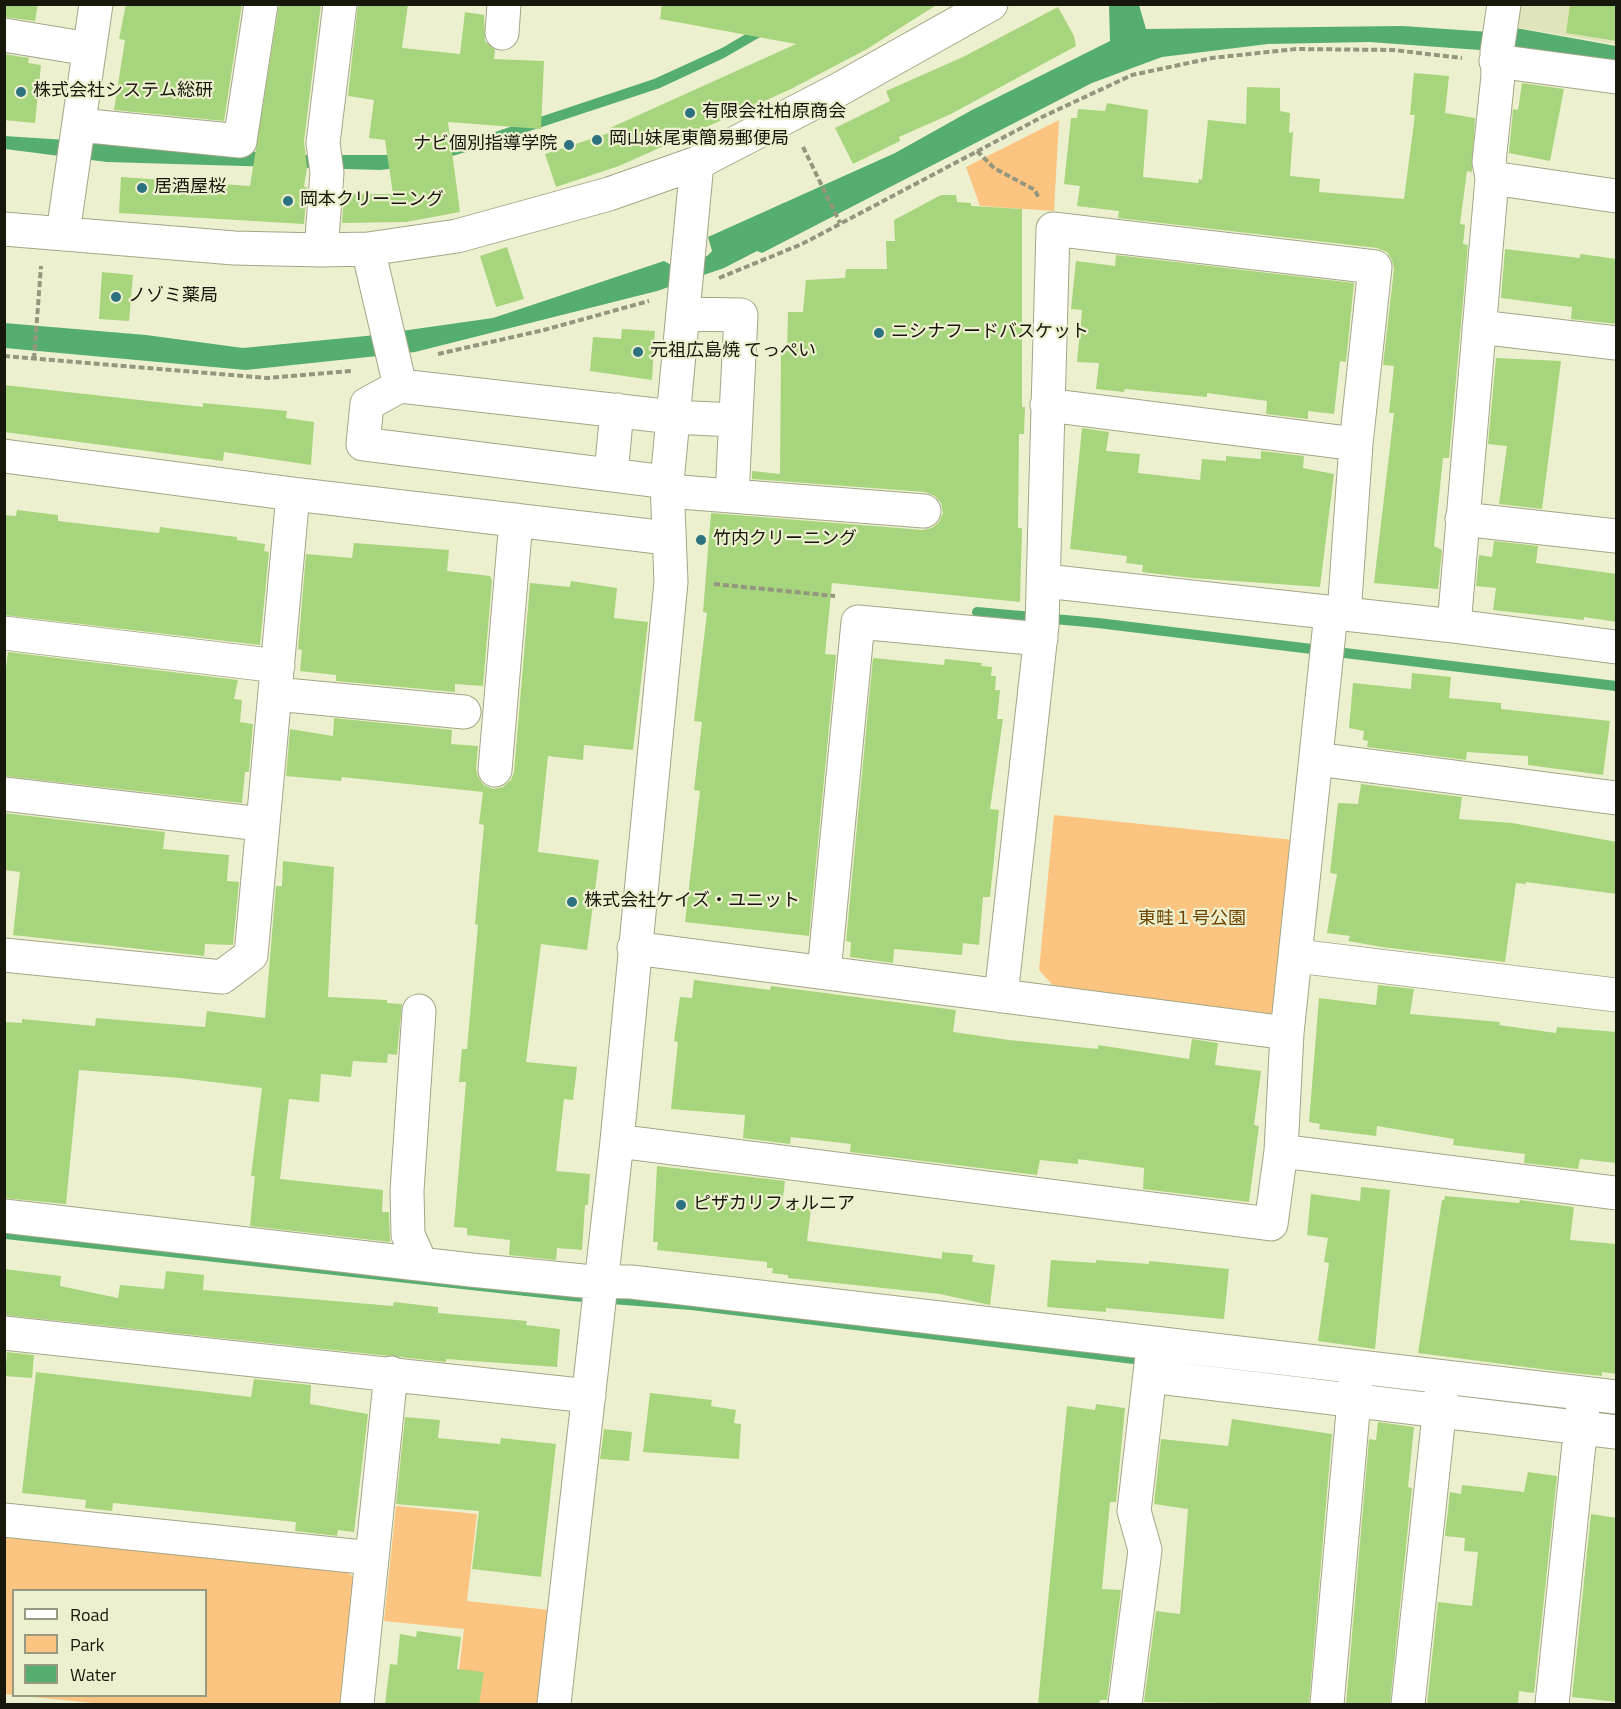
<!DOCTYPE html>
<html>
<head>
<meta charset="utf-8">
<style>
  body { margin:0 }
  #map { position:relative; width:1621px; height:1709px; overflow:hidden; background:#edf0ce; font-family:"Titillium Web",sans-serif }
  canvas { display:block }
  .frame { position:absolute; inset:0; border:6px solid #17170b; pointer-events:none }
  .legend { position:absolute; left:12px; top:1589px; width:195px; height:108px; box-sizing:border-box; background:#edf0ce; border:2px solid #979980; margin:0; padding:8px 10px; list-style:none; font-size:18px; color:#17170b }
  .legend li { display:flex; align-items:center; gap:12px; height:30px }
  .legend b { width:30px; border:2px solid #979980 }
</style>
</head>
<body>
<div id="map">
<canvas width="1621" height="1709"></canvas>
<div class="frame"></div>
<ul class="legend">
<li><b style="height:8px;background:#fff"></b>Road</li>
<li><b style="height:16px;background:#fcc481"></b>Park</li>
<li><b style="height:16px;background:#55ae70"></b>Water</li>
</ul>
</div>
<script>
const g = document.querySelector('canvas').getContext('2d');
g.lineJoin = 'round';
function fillPath(path, color) {
  g.fillStyle = color;
  g.fill(path, 'evenodd');
}
function trace(path, color, width, dash) {
  g.strokeStyle = color;
  g.lineWidth = width;
  g.lineCap = dash ? 'butt' : 'round';
  g.setLineDash(dash || []);
  g.stroke(path);
}
function drawText(font, color, halo, rows, align = 'center') {
  g.font = font + ' "Titillium Web","Noto Sans JP",sans-serif';
  g.lineWidth = 4.5;
  g.setLineDash([]);
  g.textBaseline = 'middle';
  g.strokeStyle = halo;
  g.fillStyle = color;
  for (const [text, x, y, turn = 0] of rows) {
    g.save();
    g.translate(x, y);
    g.rotate((+turn || 0) * Math.PI / 180);
    g.textAlign = isNaN(turn) ? turn : align;
    if (halo) g.strokeText(text, 0, 0);
    g.fillText(text, 0, 0);
    g.restore();
  }
}
fillPath(new Path2D(`
  M 1511,5 L 1616,5 L 1616,44 L 1508,26 Z`), '#e1e4bb');
fillPath(new Path2D(`
  M 1059,120 L 1054,211 L 980,206 L 966,167 Z
  M 1054,815 L 1294,840 L 1277,1008 L 1262,1021 L 1059,992 L 1039,970 Z
  M 396,1506 L 477,1514 L 467,1601 L 549,1610 L 539,1704 L 455,1704 L 464,1629 L 384,1621 Z
  M 5,1533 L 341,1568 L 355,1578 L 343,1704 L 103,1704 L 22,1696 L 206,1696 L 206,1590 L 14,1590 L 13,1695 L 5,1694 Z`), '#fcc481');
fillPath(new Path2D(`
  M 795,5 L 793,18 L 724,58 L 660,88 L 466,152 L 421,165 L 380,170 L 107,162 L 5,149 L 4,136 L 303,155 L 385,155 L 423,152 L 498,131 L 654,79 L 722,48 Z
  M 1109,5 L 1139,5 L 1146,29 L 1403,26 L 1489,32 L 1516,28 L 1616,46 L 1616,68 L 1508,52 L 1369,42 L 1268,44 L 1162,57 L 1092,83 L 762,253 L 757,251 L 724,268 L 657,291 L 415,352 L 246,370 L 5,348 L 4,323 L 146,335 L 243,348 L 366,336 L 493,318 L 664,261 L 673,266 L 707,256 L 712,251 L 708,237 L 895,153 L 972,110 L 1110,41 Z
  M 5,1229 L 494,1281 L 1616,1411 L 1616,1423 L 691,1310 L 571,1301 L 5,1239 Z`), '#55ae70');
trace(new Path2D(`
  M 977,612 L 1098,623 L 1616,686`), '#55ae70', 10);
fillPath(new Path2D(`
  M 4,4 L 38,4 L 35,21 L 4,17 Z
  M 126,4 L 242,4 L 224,121 L 114,110 L 125,40 L 119,39 Z
  M 279,4 L 321,4 L 304,141 L 307,168 L 304,187 L 307,187 L 304,224 L 119,213 L 121,177 L 250,186 Z
  M 358,4 L 408,4 L 402,48 L 460,54 L 465,12 L 484,15 L 485,41 L 495,50 L 494,59 L 544,61 L 541,129 L 448,122 L 460,212 L 406,222 L 342,223 L 344,194 L 393,194 L 385,140 L 369,138 L 374,100 L 348,96 Z
  M 662,4 L 938,4 L 867,49 L 789,90 L 619,166 L 556,187 L 545,154 L 612,132 L 610,128 L 796,44 L 660,19 Z
  M 1570,4 L 1617,4 L 1617,41 L 1566,33 Z
  M 1058,7 L 1074,36 L 1076,46 L 951,114 L 899,137 L 900,141 L 853,164 L 835,128 L 890,101 L 886,91 L 963,57 Z
  M 4,54 L 29,58 L 28,63 L 41,65 L 35,123 L 4,120 Z
  M 1414,73 L 1449,76 L 1445,113 L 1475,118 L 1472,172 L 1467,171 L 1460,224 L 1465,225 L 1463,244 L 1468,245 L 1449,458 L 1443,458 L 1434,546 L 1442,550 L 1438,589 L 1374,583 L 1394,413 L 1389,413 L 1394,366 L 1383,365 L 1394,269 L 1392,260 L 1387,252 L 1377,248 L 1118,218 L 1119,211 L 1077,206 L 1080,186 L 1064,184 L 1071,118 L 1077,118 L 1078,109 L 1105,111 L 1107,103 L 1148,110 L 1143,177 L 1198,183 L 1199,179 L 1202,180 L 1208,120 L 1246,124 L 1247,87 L 1280,88 L 1280,111 L 1290,113 L 1289,133 L 1293,132 L 1290,176 L 1320,179 L 1319,192 L 1404,199 L 1415,115 L 1410,115 Z
  M 1522,83 L 1564,89 L 1550,161 L 1509,153 L 1513,109 L 1518,110 Z
  M 941,195 L 956,195 L 957,202 L 971,203 L 971,206 L 1022,209 L 1022,407 L 1025,407 L 1024,434 L 1019,434 L 1018,528 L 1022,528 L 1020,602 L 832,583 L 825,654 L 836,655 L 809,936 L 685,922 L 700,791 L 694,790 L 702,722 L 694,721 L 707,613 L 703,612 L 711,513 L 923,530 L 932,528 L 939,522 L 943,513 L 941,503 L 935,496 L 925,492 L 752,479 L 752,471 L 780,474 L 781,351 L 787,351 L 788,312 L 803,312 L 806,280 L 845,278 L 846,269 L 887,269 L 886,241 L 895,241 L 894,220 Z
  M 507,247 L 524,299 L 496,307 L 480,256 Z
  M 1505,249 L 1580,258 L 1580,254 L 1617,259 L 1617,324 L 1571,319 L 1572,307 L 1501,298 Z
  M 1116,255 L 1354,283 L 1346,362 L 1340,361 L 1334,414 L 1308,411 L 1308,419 L 1266,414 L 1267,401 L 1207,393 L 1207,397 L 1125,389 L 1124,392 L 1096,389 L 1099,363 L 1077,362 L 1082,310 L 1071,309 L 1076,261 L 1115,266 Z
  M 102,272 L 133,275 L 129,321 L 99,319 Z
  M 622,329 L 655,331 L 652,380 L 590,371 L 593,337 L 621,339 Z
  M 1496,358 L 1561,361 L 1542,509 L 1499,504 L 1507,446 L 1488,444 Z
  M 4,385 L 203,407 L 203,403 L 287,411 L 286,418 L 314,422 L 311,465 L 224,452 L 223,461 L 4,432 Z
  M 1082,428 L 1109,432 L 1106,451 L 1140,454 L 1138,473 L 1200,480 L 1202,459 L 1226,461 L 1226,456 L 1261,459 L 1261,451 L 1304,456 L 1303,468 L 1334,474 L 1320,587 L 1192,578 L 1142,572 L 1143,565 L 1126,563 L 1127,556 L 1070,549 Z
  M 17,510 L 58,515 L 58,521 L 159,533 L 160,527 L 237,537 L 237,540 L 265,544 L 264,551 L 269,552 L 260,645 L 4,615 L 4,515 L 16,516 Z
  M 1494,541 L 1538,546 L 1536,563 L 1617,574 L 1617,622 L 1584,617 L 1584,620 L 1493,610 L 1496,588 L 1476,586 L 1479,555 L 1492,557 Z
  M 354,543 L 449,550 L 447,571 L 490,576 L 492,580 L 483,686 L 455,684 L 455,692 L 336,681 L 336,675 L 300,671 L 302,650 L 298,649 L 306,554 L 352,558 Z
  M 571,581 L 617,588 L 614,618 L 648,622 L 633,750 L 584,745 L 583,760 L 548,756 L 538,852 L 599,860 L 587,950 L 541,944 L 526,1062 L 577,1067 L 573,1100 L 564,1099 L 556,1171 L 590,1174 L 588,1205 L 585,1205 L 582,1250 L 557,1248 L 556,1260 L 509,1255 L 510,1240 L 467,1235 L 467,1228 L 454,1227 L 466,1082 L 459,1082 L 462,1049 L 467,1049 L 478,925 L 475,924 L 484,825 L 479,824 L 483,792 L 342,777 L 341,781 L 286,776 L 290,729 L 333,736 L 334,718 L 452,730 L 451,744 L 478,746 L 476,769 L 478,777 L 484,785 L 493,789 L 503,787 L 511,780 L 514,772 L 530,583 L 570,587 Z
  M 8,652 L 238,680 L 234,699 L 242,700 L 240,722 L 253,724 L 249,772 L 245,772 L 242,803 L 4,776 L 4,683 Z
  M 873,658 L 944,665 L 945,659 L 982,663 L 981,666 L 992,667 L 991,676 L 996,676 L 995,690 L 1000,690 L 997,719 L 1003,719 L 990,809 L 999,810 L 990,897 L 983,897 L 979,945 L 963,943 L 962,955 L 894,949 L 893,963 L 850,957 L 851,942 L 846,941 Z
  M 1412,673 L 1451,677 L 1449,698 L 1501,703 L 1501,709 L 1610,721 L 1603,775 L 1528,765 L 1528,756 L 1467,752 L 1466,760 L 1367,747 L 1368,741 L 1363,740 L 1364,731 L 1349,728 L 1353,683 L 1411,689 Z
  M 1361,784 L 1462,797 L 1459,819 L 1512,823 L 1617,842 L 1617,894 L 1526,882 L 1526,884 L 1516,883 L 1505,962 L 1382,947 L 1348,941 L 1350,936 L 1327,933 L 1337,874 L 1330,873 L 1338,803 L 1358,804 Z
  M 4,813 L 165,832 L 163,849 L 229,855 L 227,881 L 239,882 L 233,945 L 205,944 L 204,956 L 13,935 L 20,872 L 4,870 Z
  M 283,861 L 334,867 L 328,997 L 387,1000 L 387,1003 L 402,1004 L 397,1055 L 388,1054 L 387,1063 L 353,1061 L 351,1077 L 321,1074 L 319,1102 L 289,1099 L 280,1179 L 383,1190 L 382,1212 L 389,1212 L 390,1242 L 250,1226 L 255,1176 L 251,1176 L 262,1088 L 180,1078 L 79,1070 L 66,1204 L 4,1198 L 4,1022 L 22,1023 L 22,1019 L 95,1026 L 96,1018 L 205,1027 L 207,1011 L 265,1018 L 276,886 L 282,886 Z
  M 694,980 L 770,990 L 771,986 L 956,1010 L 953,1032 L 1009,1040 L 1098,1049 L 1098,1045 L 1189,1059 L 1192,1039 L 1218,1043 L 1215,1065 L 1261,1071 L 1254,1125 L 1259,1126 L 1249,1202 L 1143,1189 L 1144,1168 L 1078,1159 L 1078,1164 L 1040,1160 L 1037,1175 L 850,1152 L 851,1144 L 791,1137 L 790,1144 L 743,1138 L 745,1115 L 671,1109 L 678,1042 L 674,1041 L 680,997 L 692,998 Z
  M 1378,985 L 1414,989 L 1410,1014 L 1500,1022 L 1499,1025 L 1556,1033 L 1557,1027 L 1617,1032 L 1617,1163 L 1580,1159 L 1578,1169 L 1524,1163 L 1525,1154 L 1453,1145 L 1454,1139 L 1377,1126 L 1376,1136 L 1319,1129 L 1320,1124 L 1309,1122 L 1319,998 L 1376,1005 Z
  M 657,1166 L 785,1181 L 782,1206 L 811,1209 L 807,1241 L 942,1259 L 942,1252 L 973,1255 L 972,1262 L 995,1265 L 990,1305 L 940,1294 L 788,1278 L 788,1275 L 772,1273 L 773,1268 L 767,1268 L 767,1262 L 657,1250 L 658,1242 L 653,1242 Z
  M 1361,1187 L 1390,1190 L 1375,1349 L 1318,1341 L 1329,1263 L 1324,1262 L 1328,1238 L 1307,1235 L 1311,1194 L 1360,1201 Z
  M 1445,1196 L 1519,1203 L 1520,1200 L 1574,1207 L 1570,1240 L 1617,1244 L 1617,1374 L 1602,1372 L 1602,1376 L 1572,1373 L 1418,1353 L 1442,1200 L 1444,1200 Z
  M 1051,1260 L 1096,1263 L 1096,1260 L 1149,1264 L 1149,1261 L 1229,1269 L 1224,1319 L 1106,1308 L 1106,1312 L 1047,1307 Z
  M 4,1269 L 61,1276 L 60,1286 L 118,1298 L 120,1285 L 164,1289 L 166,1271 L 204,1275 L 203,1290 L 393,1306 L 394,1302 L 438,1307 L 438,1313 L 527,1321 L 526,1325 L 560,1329 L 557,1367 L 446,1359 L 446,1362 L 4,1315 Z
  M 7,1352 L 34,1355 L 32,1378 L 5,1376 Z
  M 36,1372 L 251,1397 L 254,1379 L 311,1385 L 310,1404 L 368,1414 L 354,1532 L 338,1530 L 337,1536 L 295,1531 L 296,1522 L 113,1503 L 112,1511 L 85,1508 L 86,1500 L 22,1493 Z
  M 650,1393 L 712,1400 L 711,1406 L 736,1410 L 734,1423 L 741,1424 L 739,1459 L 643,1452 Z
  M 1096,1404 L 1125,1408 L 1116,1502 L 1110,1502 L 1102,1589 L 1121,1590 L 1107,1700 L 1100,1700 L 1099,1704 L 1038,1704 L 1067,1406 L 1095,1410 Z
  M 405,1417 L 440,1420 L 438,1438 L 500,1444 L 501,1438 L 556,1444 L 541,1577 L 472,1569 L 479,1511 L 396,1504 Z
  M 1232,1419 L 1332,1434 L 1309,1704 L 1144,1702 L 1156,1611 L 1180,1614 L 1188,1509 L 1154,1504 L 1161,1439 L 1228,1446 Z
  M 1378,1422 L 1414,1427 L 1408,1487 L 1412,1488 L 1390,1704 L 1346,1704 L 1369,1439 L 1376,1440 Z
  M 604,1429 L 632,1432 L 629,1461 L 600,1459 Z
  M 1528,1472 L 1557,1476 L 1534,1693 L 1519,1691 L 1518,1704 L 1427,1704 L 1438,1602 L 1472,1606 L 1478,1552 L 1464,1551 L 1465,1538 L 1445,1536 L 1450,1492 L 1461,1494 L 1462,1485 L 1524,1492 Z
  M 1591,1514 L 1617,1518 L 1617,1702 L 1572,1697 Z
  M 417,1631 L 461,1637 L 457,1669 L 484,1672 L 479,1704 L 385,1704 L 390,1664 L 397,1665 L 400,1634 L 416,1637 Z`), '#a7d57d');
const minor = new Path2D(`
  M 502,33 L 504,4
  M 4,35 L 89,49
  M 1496,61 L 1616,77
  M 79,125 L 240,141 L 261,4
  M 1492,178 L 1616,196
  M 4,229 L 234,248 L 321,250 L 368,249 L 457,236 L 609,194 L 697,163 L 838,90 L 991,4
  M 63,233 L 96,4
  M 368,249 L 400,386 L 673,417 L 734,420
  M 321,250 L 327,173 L 323,143 L 340,4
  M 683,314 L 741,315 L 732,496
  M 1479,327 L 1616,343
  M 400,386 L 367,404 L 363,444 L 667,482
  M 1047,405 L 1356,444
  M 4,456 L 293,494 L 667,538
  M 611,474 L 617,410
  M 667,491 L 924,511
  M 1462,519 L 1616,536
  M 1045,581 L 1454,626 L 1616,647
  M 1454,626 L 1492,178 L 1489,162 L 1498,76 L 1497,52 L 1504,4
  M 4,633 L 278,666
  M 275,694 L 464,712
  M 1316,759 L 1616,798
  M 495,770 L 516,520
  M 4,794 L 261,824
  M 634,948 L 1287,1033
  M 4,955 L 222,977 L 251,955 L 293,494
  M 1297,956 L 1616,995
  M 824,972 L 858,622 L 1041,639
  M 1001,996 L 1042,625 L 1053,229 L 1375,267 L 1356,444 L 1344,614
  M 419,1011 L 407,1191 L 408,1235 L 421,1264
  M 617,1141 L 1271,1224 L 1281,1151 L 1287,1033 L 1331,613
  M 1281,1151 L 1616,1193
  M 4,1216 L 471,1270 L 583,1281 L 631,1282 L 1616,1397
  M 4,1333 L 589,1396
  M 1150,1376 L 1616,1432
  M 4,1520 L 372,1558
  M 357,1704 L 391,1373
  M 554,1704 L 617,1141 L 671,582 L 667,482 L 697,163
  M 1125,1704 L 1145,1550 L 1134,1511 L 1152,1356
  M 1327,1704 L 1356,1378
  M 1408,1704 L 1442,1387
  M 1552,1704 L 1583,1405`);
trace(minor, '#a4a687', 35);
trace(new Path2D(`
  M 803,147 L 840,223
  M 977,151 L 994,168 L 1035,190 L 1039,199
  M 719,278 L 802,244 L 1042,117 L 1132,75 L 1212,58 L 1296,49 L 1393,50 L 1462,58
  M 438,354 L 544,330 L 649,301
  M 4,356 L 267,378 L 352,371
  M 34,359 L 41,266
  M 714,584 L 835,596`), '#94967d', 4, [6, 3]);
trace(minor, '#fff', 33);
for (const [x, y, r, color] of [
  [21,92,6,"#2c7280"],
  [690,113,6,"#2c7280"],
  [597,140,6,"#2c7280"],
  [569,145,6,"#2c7280"],
  [142,188,6,"#2c7280"],
  [288,201,6,"#2c7280"],
  [116,297,6,"#2c7280"],
  [879,333,6,"#2c7280"],
  [638,352,6,"#2c7280"],
  [701,540,6,"#2c7280"],
  [572,902,6,"#2c7280"],
  [681,1205,6,"#2c7280"]
]) {
  const dot = new Path2D();
  dot.arc(x, y, r, 0, 2 * Math.PI);
  g.fillStyle = color;
  g.fill(dot);
  trace(dot, '#edf0ce', 2);
}
drawText('18px', '#17170b', '#edf0ce', [
  ["株式会社システム総研",33,92],
  ["有限会社柏原商会",702,113],
  ["岡山妹尾東簡易郵便局",609,140],
  ["ナビ個別指導学院",557,145,"right"],
  ["居酒屋桜",154,188],
  ["岡本クリーニング",300,201],
  ["ノゾミ薬局",128,297],
  ["ニシナフードバスケット",891,333],
  ["元祖広島焼 てっぺい",650,352],
  ["竹内クリーニング",713,540],
  ["株式会社ケイズ・ユニット",584,902],
  ["ピザカリフォルニア",693,1205]
], 'left');
drawText('18px', '#6e4400', '#edf0ce', [
  ["東畦１号公園",1192,920]
]);
</script>
</body>
</html>
